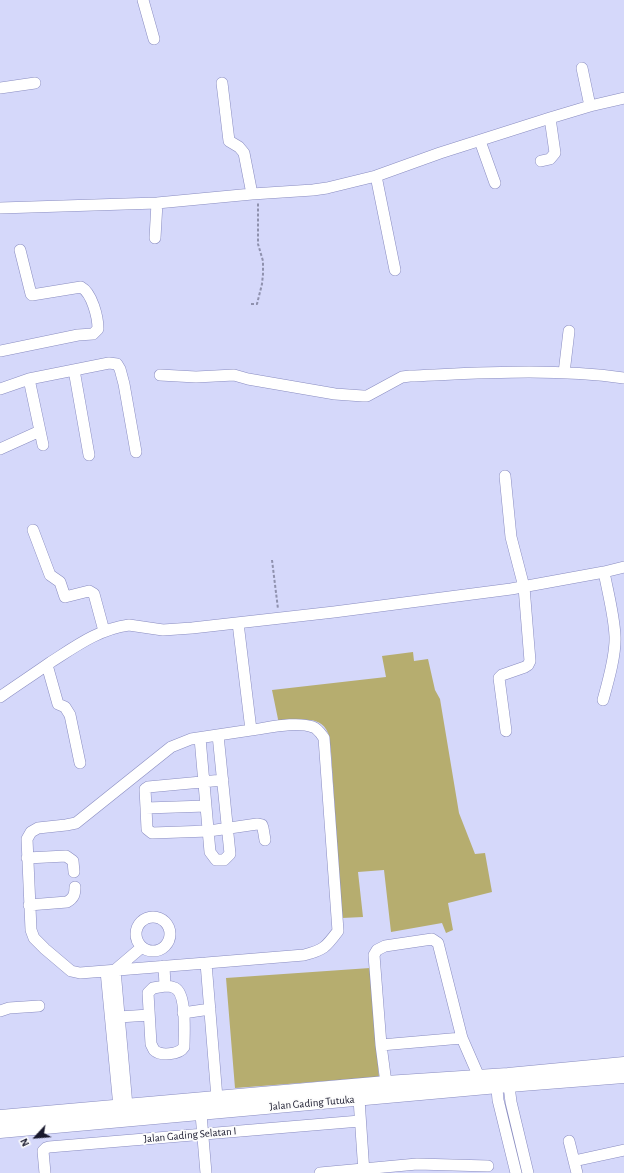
<!DOCTYPE html>
<html>
<head>
<meta charset="utf-8">
<style>
  body { margin:0 }
  #map { position:relative; width:624px; height:1173px; overflow:hidden; background:#d5d8fa; font-family:"Alegreya Sans",sans-serif }
  canvas { display:block }
  .north { position:absolute; left:16px; top:1117px; width:40px; height:40px; -webkit-text-stroke:3px #fcfcfc; paint-order:stroke; rotate:244deg; font-size:11px; font-weight:700; line-height:16px; text-align:center; color:#18182c }
  .north::after { content:''; display:block; margin:auto; width:14px; height:18px; background:#18182c; clip-path:polygon(50% 0,100% 100%,50% 72%,0 100%) }
</style>
</head>
<body>
<div id="map">
<canvas width="624" height="1173"></canvas>
<div class="north">N</div>
</div>
<script>
const g = document.querySelector('canvas').getContext('2d');
g.lineJoin = 'round';
function fillPath(path, color) {
  g.fillStyle = color;
  g.fill(path, 'evenodd');
}
function trace(path, color, width, dash) {
  g.strokeStyle = color;
  g.lineWidth = width;
  g.lineCap = dash ? 'butt' : 'round';
  g.setLineDash(dash || []);
  g.stroke(path);
}
function drawText(font, color, halo, rows, align = 'center') {
  g.font = font + ' "Alegreya Sans",sans-serif';
  g.lineWidth = 3.5;
  g.setLineDash([]);
  g.textBaseline = 'middle';
  g.strokeStyle = halo;
  g.fillStyle = color;
  for (const [text, x, y, turn = 0] of rows) {
    g.save();
    g.translate(x, y);
    g.rotate((+turn || 0) * Math.PI / 180);
    g.textAlign = isNaN(turn) ? turn : align;
    if (halo) g.strokeText(text, 0, 0);
    g.fillText(text, 0, 0);
    g.restore();
  }
}
fillPath(new Path2D(`
  M 413,652 L 414,661 L 428,659 L 435,690 L 440,699 L 459,813 L 475,854 L 485,853 L 492,892 L 448,903 L 453,930 L 446,933 L 442,923 L 391,932 L 384,870 L 358,872 L 363,917 L 342,918 L 331,752 C 330,746 330,738 328,733 C 320,713 294,721 279,724 L 272,690 L 386,677 L 382,656 Z
  M 370,968 L 379,1077 L 235,1088 L 226,978 Z`), '#b6ad6f');
const minor = new Path2D(`
  M 143,0 L 154,39
  M 582,68 L 590,106
  M 222,83 L 229,141 L 239,147 L 244,153 L 252,194
  M 0,88 L 35,83
  M 480,141 L 495,183
  M 541,161 L 550,159 L 555,153 L 550,118
  M 376,176 L 395,270
  M 0,208 L 157,203 L 252,194 L 313,190 L 327,188 L 376,176 L 440,153 L 550,118 L 590,106 L 624,98
  M 155,238 L 157,203
  M 0,351 L 78,335 L 93,334 L 98,329 C 98,317 92,293 81,287 L 32,295 L 31,294 L 20,250
  M 74,370 L 89,455
  M 564,373 L 569,331
  M 160,375 L 196,377 L 234,375 L 248,379 L 335,394 L 363,396 L 367,396 L 402,377 L 410,376 C 481,373 553,368 624,378
  M 29,379 L 43,445
  M 0,389 L 29,379 L 109,363 L 117,364 L 120,369 L 124,384 L 136,452
  M 0,449 L 40,431
  M 505,476 L 511,537 L 524,587 L 530,661 L 528,665 L 525,667 L 502,675 L 499,678 L 506,731
  M 33,530 L 50,575 L 60,582 L 65,597 L 89,591 L 94,594 L 104,631
  M 47,665 L 58,704 L 65,707 L 70,715 L 80,763
  M 0,697 C 17,685 34,674 51,662 C 76,646 99,629 129,625 L 163,630 L 192,628 L 334,612 L 511,589 L 604,572 L 624,567
  M 603,700 C 608,682 616,655 615,636 C 614,615 608,593 604,572
  M 200,738 L 210,852 L 216,860 L 224,860 L 230,854 L 218,735
  M 206,806 L 146,808 L 145,789 L 148,787 L 223,780
  M 146,808 L 147,829 L 152,833 L 209,831 L 257,824 L 262,825 L 263,828 L 265,840
  M 27,858 L 66,856 L 73,861 L 74,872
  M 29,905 L 67,902 C 74,898 75,894 75,887
  M136 934a17 17 0 1 1 34 0a17 17 0 1 1-34 0Z
  M 206,963 L 80,973 L 71,971 L 45,949 L 34,938 L 31,930 L 27,839 L 31,832 L 38,828 L 66,825 L 76,823 L 171,747 L 191,739 L 251,730 L 238,623
  M 164,966 L 165,986
  M 115,970 L 127,1106
  M 115,970 L 142,947
  M 106,971 L 119,1107
  M 165,986 C 168,986 173,987 175,988 C 187,994 184,1035 184,1047 C 179,1055 160,1056 154,1050 C 153,1048 152,1046 151,1044 L 148,993 L 153,988 Z
  M 0,1011 L 9,1008 L 39,1006
  M 183,1013 L 210,1009
  M 119,1017 L 149,1015
  M 381,1045 L 462,1038 L 479,1077
  M 496,1078 L 498,1100 L 516,1173
  M 508,1078 L 511,1102 L 528,1173
  M 386,1083 L 381,1045 L 374,955 L 377,950 L 385,946 L 432,939 L 438,943 L 462,1038
  M 217,1098 L 206,963 L 304,955 C 324,950 326,947 338,931 L 324,738 C 321,734 318,729 313,727 C 296,721 268,728 251,730
  M 359,1099 L 364,1173
  M 201,1114 L 206,1173
  M 569,1141 L 577,1173
  M 574,1161 L 624,1150
  M 45,1173 L 43,1151 L 46,1148 L 49,1147 L 360,1121
  M 320,1173 L 417,1164 L 488,1166`);
const major = new Path2D(`
  M 0,1117 L 386,1083 L 508,1075 L 624,1064
  M 0,1131 L 509,1085 L 624,1076`);
trace(minor, '#898cc0', 12);
trace(major, '#898cc0', 15);
trace(new Path2D(`
  M 251,304 L 257,304 L 262,284 L 263,274 L 263,261 L 258,244 L 258,203
  M 272,560 L 278,609`), '#8f91ae', 2, [3, 2]);
trace(minor, '#fff', 11);
trace(major, '#fff', 14);
drawText('11px', '#18182c', '#fcfcfc', [
  ["Jalan Gading Tutuka",312,1103,-5],
  ["Jalan Gading Selatan I",190,1135,-5]
]);
</script>
</body>
</html>
